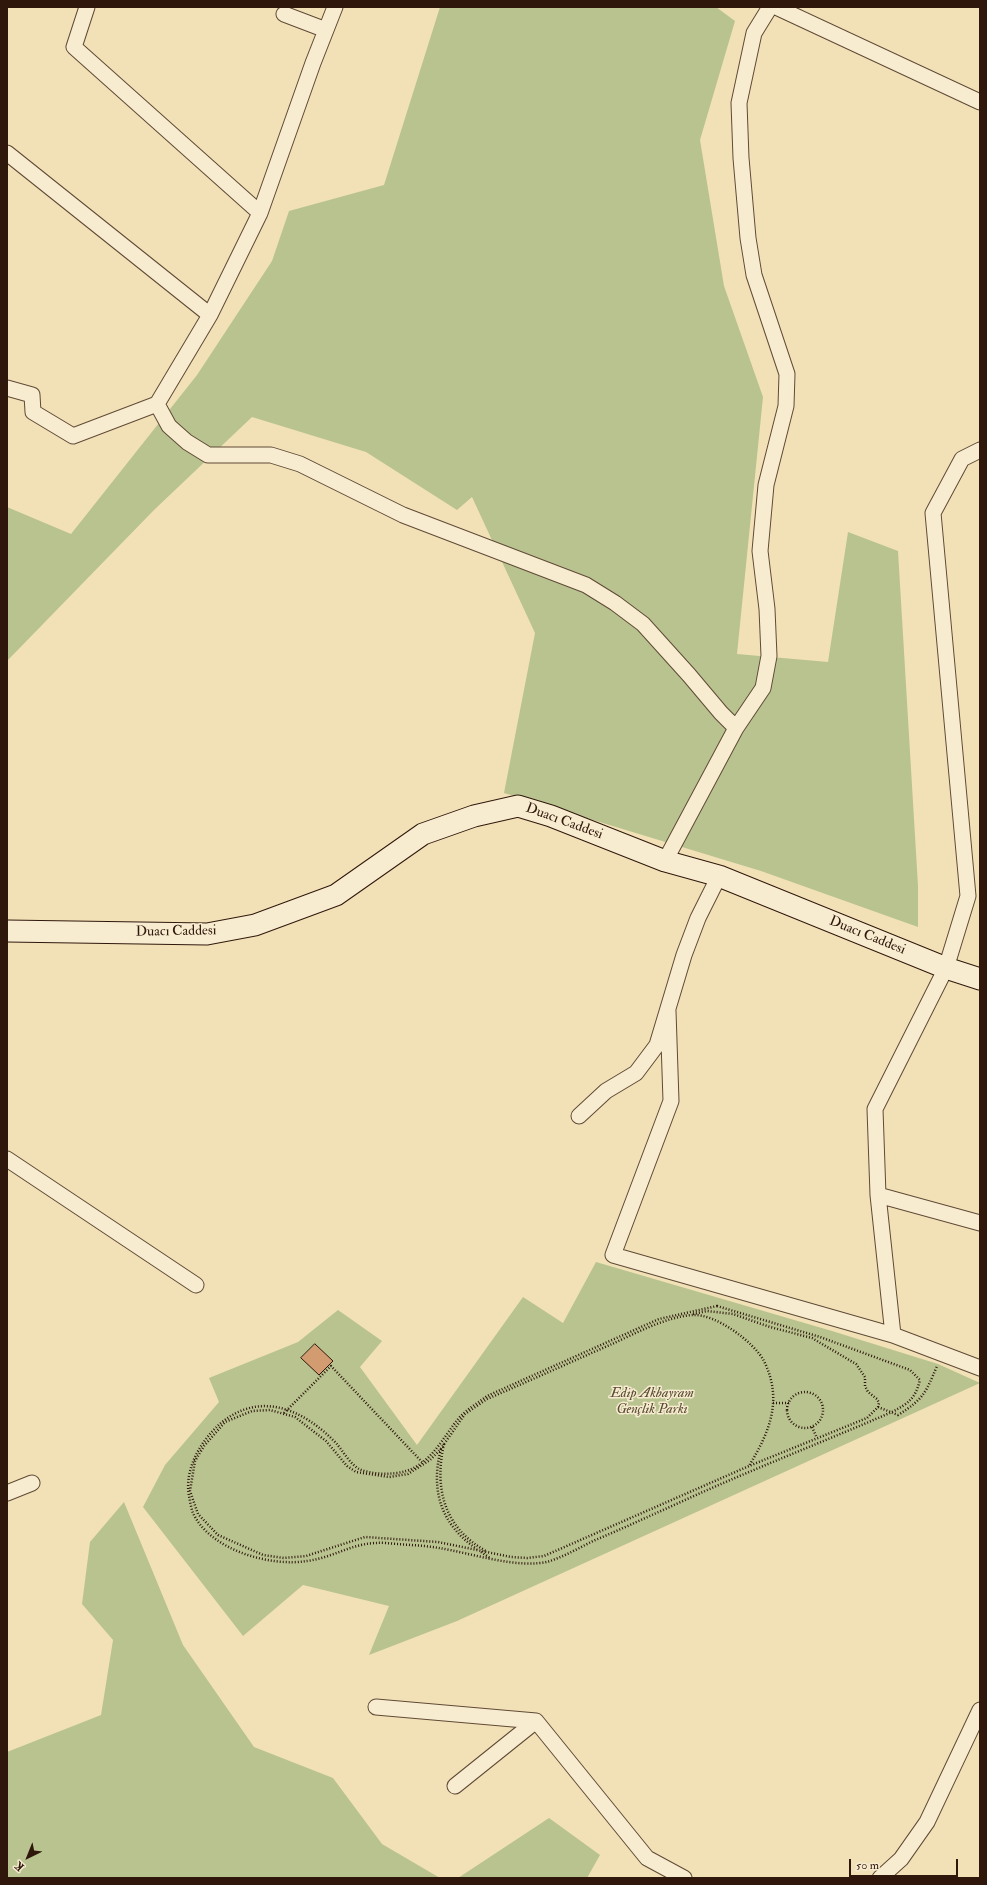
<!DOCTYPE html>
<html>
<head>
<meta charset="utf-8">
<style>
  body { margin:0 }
  #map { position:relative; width:987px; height:1885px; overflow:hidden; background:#f2e1b6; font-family:"IM FELL Double Pica",serif }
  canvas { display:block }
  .frame { position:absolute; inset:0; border:8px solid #30170c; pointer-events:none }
  .north { position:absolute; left:8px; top:1837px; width:40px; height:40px; -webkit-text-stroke:3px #f7ecd0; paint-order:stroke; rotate:223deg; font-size:11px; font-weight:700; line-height:16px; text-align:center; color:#30170c }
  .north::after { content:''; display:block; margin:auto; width:14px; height:18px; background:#30170c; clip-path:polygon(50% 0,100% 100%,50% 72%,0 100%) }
  .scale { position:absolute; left:849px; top:1859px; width:109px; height:18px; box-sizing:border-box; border:2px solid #30170c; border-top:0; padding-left:5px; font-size:12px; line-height:14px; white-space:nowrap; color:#30170c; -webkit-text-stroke:3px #f7ecd0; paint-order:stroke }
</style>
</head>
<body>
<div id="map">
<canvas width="987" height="1885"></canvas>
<div class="frame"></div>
<div class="north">K</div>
<div class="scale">50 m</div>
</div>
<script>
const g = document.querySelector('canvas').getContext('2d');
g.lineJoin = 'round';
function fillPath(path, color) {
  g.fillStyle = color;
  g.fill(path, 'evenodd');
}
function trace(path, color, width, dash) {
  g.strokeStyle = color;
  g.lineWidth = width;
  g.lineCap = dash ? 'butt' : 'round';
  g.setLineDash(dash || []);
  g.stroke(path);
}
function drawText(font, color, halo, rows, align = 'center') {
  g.font = font + ' "IM FELL Double Pica",serif';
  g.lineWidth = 3;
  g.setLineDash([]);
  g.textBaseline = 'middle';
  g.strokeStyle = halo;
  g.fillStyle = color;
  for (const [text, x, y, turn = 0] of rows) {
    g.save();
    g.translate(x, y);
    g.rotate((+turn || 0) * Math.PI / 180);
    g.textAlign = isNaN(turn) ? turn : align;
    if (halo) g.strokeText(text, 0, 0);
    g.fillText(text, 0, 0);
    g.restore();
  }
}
fillPath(new Path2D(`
  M 440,7 L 716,7 L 735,21 L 700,140 L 724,286 L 763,397 L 737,654 L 828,662 L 848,532 L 898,551 L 918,886 L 918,927 L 761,871 L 504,793 L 535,633 L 472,497 L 457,510 L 366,452 L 252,417 L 154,510 L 7,661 L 7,507 L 71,534 L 197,375 L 272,261 L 289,211 L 384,185 Z
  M 596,1262 L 832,1331 L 938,1364 L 980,1383 L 457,1621 L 369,1655 L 389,1606 L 303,1585 L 243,1636 L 143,1507 L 165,1465 L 219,1402 L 209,1378 L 298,1342 L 338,1310 L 382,1341 L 360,1367 L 417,1445 L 523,1297 L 563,1323 Z
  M 124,1502 L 183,1645 L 254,1747 L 333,1778 L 382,1844 L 440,1878 L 7,1878 L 7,1752 L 101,1715 L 113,1640 L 82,1604 L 90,1542 Z
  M 549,1818 L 600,1855 L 587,1878 L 458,1878 Z`), '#b8c390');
const building = new Path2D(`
  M 315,1344 L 333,1361 L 319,1375 L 301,1358 Z`);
fillPath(building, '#d29c70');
trace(building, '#30170c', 1);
const street = new Path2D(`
  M 87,7 L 74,47 L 260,213
  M 335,7 L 313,63 L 260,213 L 210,315 L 157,404 L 169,426 L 187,442 L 208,455 L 271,455 L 300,464 L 403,515 L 586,585 L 615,603 L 643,624 L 689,675 L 721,713 L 736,728
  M 776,7 L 980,102
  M 284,14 L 326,30
  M 7,153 L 210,315
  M 7,388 L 32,395 L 33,412 L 73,436 L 157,404
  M 665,861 L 736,728 L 763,688 L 769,656 L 767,609 L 760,551 L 766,485 L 786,406 L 787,374 L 754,275 L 748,238 L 741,158 L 739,103 L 754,33 L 770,7
  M 668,1011 L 671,1101 L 613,1255 L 893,1335 L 980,1368
  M 579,1116 L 606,1091 L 636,1073 L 657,1045 L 684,955 L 698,918 L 719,876
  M 7,1159 L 196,1285
  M 878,1195 L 980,1223
  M 893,1335 L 878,1195 L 875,1109 L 946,968 L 968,896 L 933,513 L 962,459 L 980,450
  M 7,1493 L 32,1483
  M 376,1707 L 536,1721
  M 455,1786 L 536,1721 L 647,1858 L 684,1878
  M 880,1878 L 901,1859 L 927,1822 L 980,1710`);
const secondary = new Path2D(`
  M 7,931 L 207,934 L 255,925 L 336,895 L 423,834 L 474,816 L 518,806 L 551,816 L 665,861 L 719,876 L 946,968 L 980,979`);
trace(street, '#604a36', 17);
trace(secondary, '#30170c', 23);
trace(new Path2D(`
  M 717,1306 L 820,1337 L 910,1370 L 920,1380 C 915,1399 909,1403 892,1412 C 823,1442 753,1469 685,1500 C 654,1514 624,1528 593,1541 C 579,1548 565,1556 550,1561 C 520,1570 471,1553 439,1548 C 422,1545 404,1545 386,1543 C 353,1541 337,1557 307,1561 C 270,1567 210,1550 193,1513 C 191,1508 190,1501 189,1496 C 184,1469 201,1440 221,1423 C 261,1390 304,1410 336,1443 C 343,1451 350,1464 359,1469 C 372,1475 393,1475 406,1471 C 432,1463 443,1437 459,1418 C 467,1409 478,1403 487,1396 L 659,1319 Z
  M 693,1314 L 707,1311 L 733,1314 L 770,1327 L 812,1338 L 856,1364 L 865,1377 L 865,1386 L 868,1392 L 877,1399 L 879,1403 L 878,1407 L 867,1418 L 749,1466 L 544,1556 L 527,1558 L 511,1557 L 438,1542 L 365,1537 L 306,1556 L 284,1558 L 263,1555 L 218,1535 L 198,1514 L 190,1491 L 195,1461 L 204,1446 L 225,1422 L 252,1411 L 270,1410 L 295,1417 L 326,1441 L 347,1466 L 356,1472 L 389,1477 L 408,1474 L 430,1460 L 440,1450 L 465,1414 L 487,1399 C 529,1381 571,1362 612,1344 C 636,1333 666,1317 692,1315 C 715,1313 754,1342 764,1361 C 783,1400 770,1431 749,1466
  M787 1410a18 18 0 1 1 36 0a18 18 0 1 1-36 0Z
  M 773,1403 L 789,1403
  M 878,1407 L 898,1415 C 924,1399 926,1392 937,1366
  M 284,1413 L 331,1366 L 422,1462
  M 812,1427 L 817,1438
  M 444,1444 C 434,1488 444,1528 486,1551
  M 441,1449 C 430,1490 441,1525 477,1549
  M 481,1552 L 490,1558`), '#30170c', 2.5, [1, 2]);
trace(street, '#f7ecd0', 15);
trace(secondary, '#f7ecd0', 21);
drawText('14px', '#30170c', '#f7ecd0', [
  ["Duacı Caddesi",564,822,20],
  ["Duacı Caddesi",176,932,-1],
  ["Duacı Caddesi",867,936,22]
]);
drawText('italic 14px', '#594b34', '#f7ecd0', [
  ["Edip Akbayram",652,1394],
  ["Gençlik Parkı",652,1410]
]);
</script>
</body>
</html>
